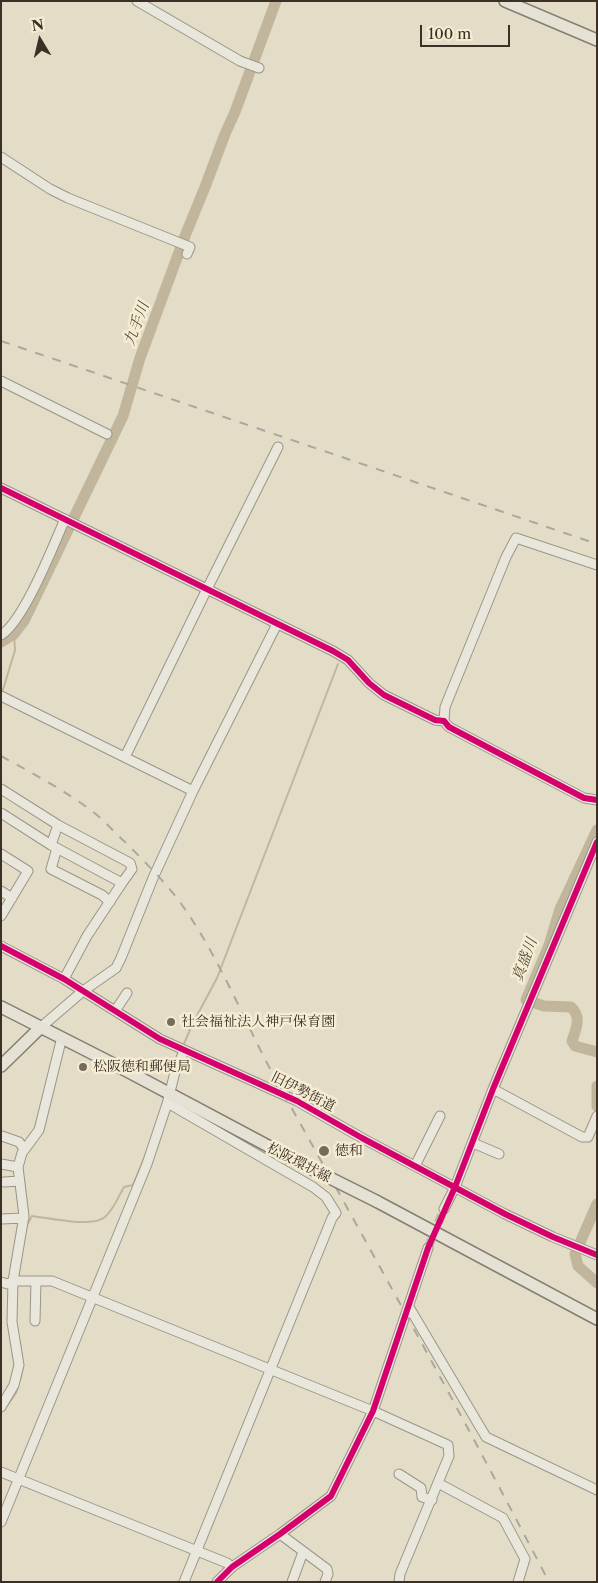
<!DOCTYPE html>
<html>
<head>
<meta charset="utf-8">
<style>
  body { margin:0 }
  #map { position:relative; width:598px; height:1583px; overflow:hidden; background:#e3ddc7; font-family:"Libre Caslon Text",serif }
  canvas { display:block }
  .frame { position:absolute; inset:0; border:2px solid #3c2f25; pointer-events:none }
  .north { position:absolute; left:15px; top:15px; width:50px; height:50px; -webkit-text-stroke:4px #f5edd3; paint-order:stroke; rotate:351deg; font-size:14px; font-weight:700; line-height:20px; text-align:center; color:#3c2f25 }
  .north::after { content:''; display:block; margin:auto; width:18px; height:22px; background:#3c2f25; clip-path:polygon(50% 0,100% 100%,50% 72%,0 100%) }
  .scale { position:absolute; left:420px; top:25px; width:90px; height:22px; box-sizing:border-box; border:2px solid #3c2f25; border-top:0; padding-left:6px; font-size:15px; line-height:18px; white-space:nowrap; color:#3c2f25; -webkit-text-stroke:4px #f5edd3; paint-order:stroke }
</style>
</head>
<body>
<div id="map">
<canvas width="598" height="1583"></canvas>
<div class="frame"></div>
<div class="north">N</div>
<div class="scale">100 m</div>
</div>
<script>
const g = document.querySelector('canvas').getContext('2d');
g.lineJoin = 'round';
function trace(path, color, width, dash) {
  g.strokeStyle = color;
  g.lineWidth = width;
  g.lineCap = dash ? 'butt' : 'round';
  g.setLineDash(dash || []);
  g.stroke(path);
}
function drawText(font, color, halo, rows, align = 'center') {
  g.font = font + ' "Libre Caslon Text","Noto Serif JP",serif';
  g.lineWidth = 5;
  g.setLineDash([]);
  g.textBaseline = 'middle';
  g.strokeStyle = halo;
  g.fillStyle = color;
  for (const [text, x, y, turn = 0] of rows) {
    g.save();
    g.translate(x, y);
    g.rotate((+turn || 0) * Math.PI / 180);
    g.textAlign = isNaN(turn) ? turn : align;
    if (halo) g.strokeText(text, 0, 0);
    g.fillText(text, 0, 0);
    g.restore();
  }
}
trace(new Path2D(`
  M 2,693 L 15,650 L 14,634
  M 183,1046 L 192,1025 L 217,978 L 338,664
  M 27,1225 L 32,1216 C 49,1218 92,1228 105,1217 C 114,1209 118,1197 124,1187 L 133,1185 L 146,1154
  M 20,1343 L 22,1360
  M 20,1380 L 23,1367
  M 7,1406 L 16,1393 L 18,1387`), '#c1b69b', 2);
trace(new Path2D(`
  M 1,642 L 14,634 L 24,621 L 123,416 L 140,358 L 185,236 L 205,187 L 225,134 L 235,112 L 276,1
  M 597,830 L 560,909 L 549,945 L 526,1000 L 544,1006 L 571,1007 C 582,1017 576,1029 572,1041 L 575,1046 L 597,1052
  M 597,1086 L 597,1106
  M 597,1204 L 575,1254 L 578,1266 L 597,1283`), '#c1b69b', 11);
trace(new Path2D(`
  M 428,1248 L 444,1209`), '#c2baa7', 9, [9, 4.5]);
const minor = new Path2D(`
  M 137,1 L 240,61 L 259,68
  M 1,157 L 50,189 L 68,198 L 190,247 L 187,254
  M 1,381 L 107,434
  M 1,488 L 333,651 L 348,660 L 369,683 L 384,695 L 435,720 L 444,721 L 449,727 L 584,798 L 597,800
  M 1,635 C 24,621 53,546 65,519
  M 1,696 L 193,791
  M 444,721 L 445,707 L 506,557 L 516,538 L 597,565
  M 125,757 L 207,589 L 278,447
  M 1,789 L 58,825 L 51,845
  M 1,813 L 51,845 L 122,883 L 87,936 L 64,979
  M 58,825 L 130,863 L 132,869 L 122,883
  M 57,848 L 51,869 L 102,895 L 110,902
  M 1,854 L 28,871 L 1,916
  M 1,891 L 12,898
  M 1,946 L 64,979 L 160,1039 L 297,1101 L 362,1138 L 505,1214 L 553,1237 L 597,1255
  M 115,1011 L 127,993
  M 40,1028 L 83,991 L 116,968 L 121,958 L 153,878 L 193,791 L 277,624
  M 493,1089 L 582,1137 L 588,1137 L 597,1116
  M 167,1104 L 173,1106 L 313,1187 L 326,1197 L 336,1213 L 332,1218 L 184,1582
  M 2,1136 L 19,1142 L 24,1149
  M 473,1143 L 499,1154
  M 1,1164 L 18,1167
  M 415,1166 L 440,1116
  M 4,1182 L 19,1181
  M 444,1209 L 455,1187 L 493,1089 L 597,842
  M 1,1219 L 24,1218
  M 1,1282 L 8,1284 L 13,1281 L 52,1281 L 373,1411 L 448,1445 L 449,1456 L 400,1574 L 399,1582
  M 409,1307 L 486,1437 L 597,1490
  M 35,1321 L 36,1281
  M 1,1407 L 14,1385 L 19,1365 L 12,1322 L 13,1281 L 24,1216 L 18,1167 L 22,1153 L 39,1130 L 62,1037
  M 1,1472 L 227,1563 L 232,1567
  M 399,1474 L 421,1488 L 422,1497 L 432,1500
  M 438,1483 L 503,1518 L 525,1559 L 518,1582
  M 1,1522 L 147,1164 L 167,1104 L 175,1072 L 184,1051
  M 280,1534 L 327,1569 L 328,1574 L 325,1582
  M 217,1582 L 232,1567 L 280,1534 L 331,1496 L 373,1411 L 428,1248
  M 292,1582 L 303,1552`);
const major = new Path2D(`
  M 505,1 L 597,40
  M 1,1007 L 129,1072 L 300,1163
  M 1,1066 L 40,1028
  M 376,1201 L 597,1319`);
trace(minor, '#9a9588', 11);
trace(major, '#837e72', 14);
trace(minor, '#e9e6db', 9);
trace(major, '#e5e1d5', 11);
trace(new Path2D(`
  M 1,341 L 597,544
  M 1,756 C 32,773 64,790 92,811 C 104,820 114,832 125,842 C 143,860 161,878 177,898 C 220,956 245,1025 281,1089 C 372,1252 463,1416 549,1582`), '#aba79e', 2, [9, 9]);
const majorBridge = new Path2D(`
  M 300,1163 L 376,1201`);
trace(majorBridge, '#837e72', 14, []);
trace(majorBridge, '#e5e1d5', 11);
trace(new Path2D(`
  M 1,488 L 333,651 L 348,660 L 369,683 L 384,695 L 435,720 L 444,721 L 449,727 L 584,798 L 597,800
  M 1,946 L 64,979 L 160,1039 L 297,1101 L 362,1138 L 505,1214 L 553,1237 L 597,1255
  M 217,1582 L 232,1567 L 280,1534 L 331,1496 L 373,1411 L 428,1248 L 455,1187 L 493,1089 L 597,842`), '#d6006c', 6);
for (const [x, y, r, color] of [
  [171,1022,5,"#766c5e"],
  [83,1067,5,"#766c5e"],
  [324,1151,6,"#766c5e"]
]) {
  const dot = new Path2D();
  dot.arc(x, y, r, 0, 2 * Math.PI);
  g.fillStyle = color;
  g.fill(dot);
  trace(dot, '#f5edd3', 2);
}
drawText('14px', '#3c2f25', '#f5edd3', [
  ["社会福祉法人神戸保育園",181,1022],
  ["松阪徳和郵便局",93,1067],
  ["徳和",335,1151]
], 'left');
drawText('14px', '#3c2f25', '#f5edd3', [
  ["旧伊勢街道",303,1092,27],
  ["松阪環状線",299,1163,27]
]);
drawText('italic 15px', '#5a4d3e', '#f5edd3', [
  ["九手川",137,324,-70],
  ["真盛川",525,960,-70]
]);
</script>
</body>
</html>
